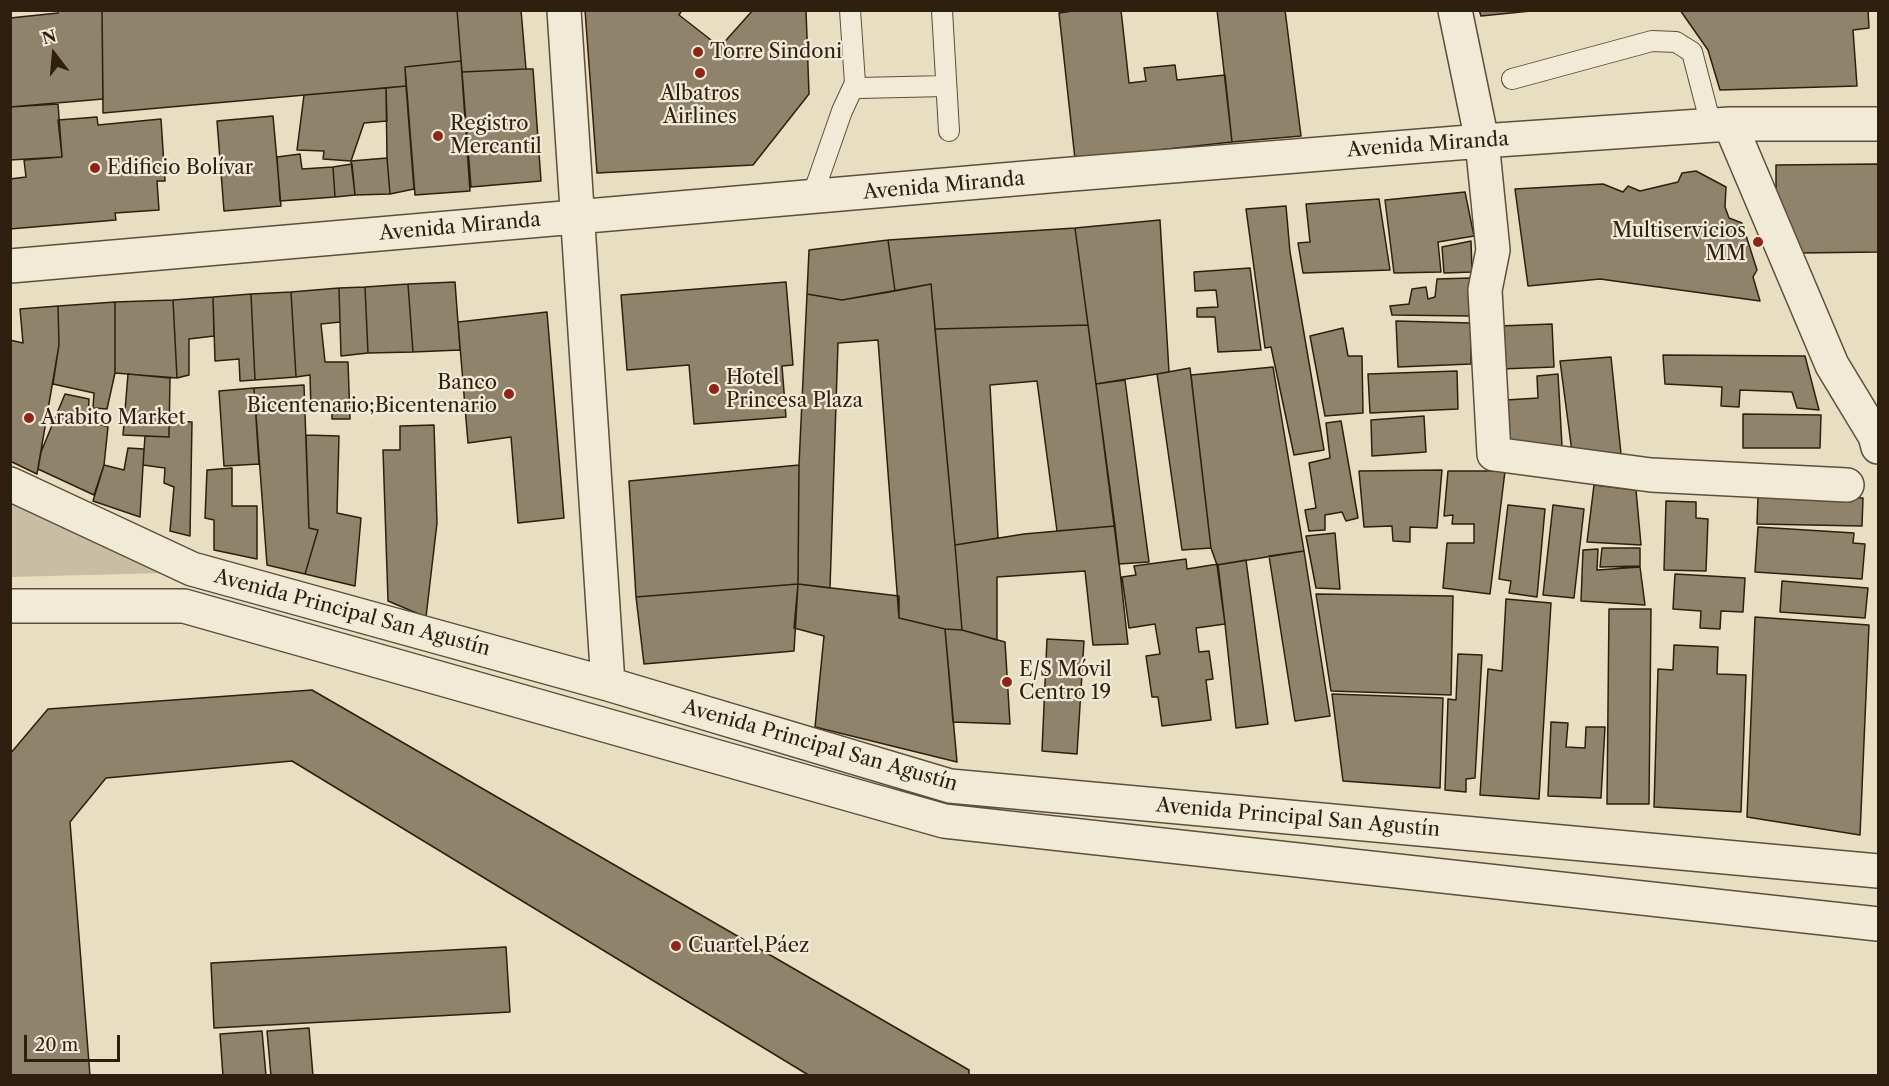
<!DOCTYPE html>
<html>
<head>
<meta charset="utf-8">
<style>
  body { margin:0 }
  #map { position:relative; width:1889px; height:1086px; overflow:hidden; background:#e8dfc2; font-family:"Libre Caslon Text",serif }
  canvas { display:block }
  .frame { position:absolute; inset:0; border:12px solid #2f1f0e; pointer-events:none }
  .north { position:absolute; left:24px; top:24px; width:60px; height:60px; -webkit-text-stroke:4px #f0ead7; paint-order:stroke; rotate:344deg; font-size:16px; font-weight:700; line-height:24px; text-align:center; color:#2f1f0e }
  .north::after { content:''; display:block; margin:auto; width:21px; height:27px; background:#2f1f0e; clip-path:polygon(50% 0,100% 100%,50% 72%,0 100%) }
  .scale { position:absolute; left:24px; top:1035px; width:96px; height:27px; box-sizing:border-box; border:3px solid #2f1f0e; border-top:0; padding-left:8px; font-size:18px; line-height:21px; white-space:nowrap; color:#2f1f0e; -webkit-text-stroke:4px #f0ead7; paint-order:stroke }
</style>
</head>
<body>
<div id="map">
<canvas width="1889" height="1086"></canvas>
<div class="frame"></div>
<div class="north">N</div>
<div class="scale">20 m</div>
</div>
<script>
const g = document.querySelector('canvas').getContext('2d');
g.lineJoin = 'round';
function fillPath(path, color) {
  g.fillStyle = color;
  g.fill(path, 'evenodd');
}
function trace(path, color, width, dash) {
  g.strokeStyle = color;
  g.lineWidth = width;
  g.lineCap = dash ? 'butt' : 'round';
  g.setLineDash(dash || []);
  g.stroke(path);
}
function drawText(font, color, halo, rows, align = 'center') {
  g.font = font + ' "Libre Caslon Text",serif';
  g.lineWidth = 4.5;
  g.setLineDash([]);
  g.textBaseline = 'middle';
  g.strokeStyle = halo;
  g.fillStyle = color;
  for (const [text, x, y, turn = 0] of rows) {
    g.save();
    g.translate(x, y);
    g.rotate((+turn || 0) * Math.PI / 180);
    g.textAlign = isNaN(turn) ? turn : align;
    if (halo) g.strokeText(text, 0, 0);
    g.fillText(text, 0, 0);
    g.restore();
  }
}
fillPath(new Path2D(`
  M 11,496 L 165,573 L 11,577 Z`), '#c9bea3');
const building = new Path2D(`
  M 58,10 L 102,10 L 103,99 L 10,107 L 10,18 L 58,13 Z
  M 102,10 L 457,10 L 461,61 L 405,67 L 406,86 L 103,113 Z
  M 457,10 L 521,10 L 526,69 L 462,72 Z
  M 585,10 L 806,10 L 809,94 L 753,165 L 597,173 Z
  M 682,10 L 753,10 L 720,47 L 679,15 Z
  M 1080,10 L 1121,10 L 1129,83 L 1146,81 L 1144,68 L 1175,65 L 1177,80 L 1225,75 L 1232,142 L 1075,159 L 1059,13 Z
  M 1217,10 L 1285,10 L 1301,136 L 1232,142 Z
  M 1479,10 L 1541,10 L 1481,16 Z
  M 1680,10 L 1868,10 L 1869,28 L 1853,30 L 1857,86 L 1720,90 L 1708,50 Z
  M 461,61 L 470,191 L 415,195 L 405,67 Z
  M 526,69 L 533,69 L 541,181 L 471,187 L 462,72 Z
  M 406,86 L 414,189 L 390,194 L 387,158 L 386,88 Z
  M 386,88 L 387,121 L 364,123 L 351,161 L 323,159 L 324,151 L 297,150 L 304,95 Z
  M 58,104 L 62,157 L 10,160 L 10,107 Z
  M 273,116 L 281,206 L 224,211 L 217,121 Z
  M 97,117 L 98,125 L 161,119 L 165,181 L 157,181 L 159,210 L 115,213 L 116,220 L 10,229 L 10,179 L 26,177 L 24,160 L 62,157 L 58,120 Z
  M 300,154 L 302,169 L 333,167 L 335,197 L 280,201 L 277,157 Z
  M 387,158 L 390,194 L 355,195 L 351,161 Z
  M 352,164 L 355,195 L 335,197 L 333,167 Z
  M 1878,164 L 1878,252 L 1799,253 L 1776,201 L 1776,165 Z
  M 1696,171 L 1726,187 L 1725,207 L 1729,218 L 1742,223 L 1757,270 L 1753,277 L 1760,301 L 1600,279 L 1528,286 L 1515,189 L 1603,184 L 1623,192 L 1628,186 L 1640,191 L 1678,182 L 1682,173 Z
  M 1465,192 L 1474,236 L 1438,242 L 1441,272 L 1394,273 L 1385,200 Z
  M 1379,199 L 1390,270 L 1303,273 L 1298,243 L 1310,242 L 1306,204 Z
  M 1286,206 L 1290,252 L 1324,450 L 1294,455 L 1271,347 L 1265,348 L 1246,209 Z
  M 1160,220 L 1169,372 L 1096,384 L 1075,228 Z
  M 1075,228 L 1088,325 L 935,329 L 931,284 L 895,291 L 888,240 Z
  M 888,240 L 895,291 L 842,300 L 807,294 L 809,250 Z
  M 1471,241 L 1472,272 L 1444,273 L 1442,247 Z
  M 1250,268 L 1261,350 L 1218,352 L 1215,317 L 1197,317 L 1197,308 L 1218,307 L 1216,290 L 1195,291 L 1194,272 Z
  M 1471,278 L 1471,316 L 1392,315 L 1390,306 L 1409,304 L 1412,289 L 1426,287 L 1428,299 L 1435,297 L 1437,279 Z
  M 455,282 L 460,350 L 413,352 L 408,284 Z
  M 786,282 L 793,365 L 782,366 L 786,417 L 694,424 L 689,365 L 627,370 L 621,295 Z
  M 408,284 L 413,352 L 368,353 L 365,287 Z
  M 931,284 L 955,545 L 962,630 L 945,629 L 899,618 L 878,340 L 838,343 L 830,588 L 798,584 L 799,465 L 807,294 L 842,300 Z
  M 365,287 L 368,353 L 341,356 L 339,288 Z
  M 339,288 L 340,322 L 321,324 L 325,362 L 348,362 L 350,419 L 332,419 L 332,409 L 311,410 L 310,375 L 296,377 L 291,292 Z
  M 291,292 L 296,377 L 255,380 L 251,294 Z
  M 251,294 L 255,380 L 240,381 L 239,359 L 215,361 L 213,297 Z
  M 213,297 L 214,336 L 189,339 L 189,375 L 177,378 L 173,300 Z
  M 173,300 L 177,378 L 115,373 L 115,302 Z
  M 115,302 L 115,373 L 107,409 L 93,408 L 94,393 L 53,384 L 59,345 L 58,306 Z
  M 58,306 L 59,345 L 37,474 L 10,461 L 10,340 L 23,343 L 20,309 Z
  M 547,312 L 564,518 L 518,523 L 511,437 L 468,443 L 458,322 Z
  M 1396,321 L 1471,323 L 1471,364 L 1398,367 Z
  M 1552,324 L 1554,367 L 1501,369 L 1499,326 Z
  M 1088,325 L 1115,526 L 1057,531 L 1037,381 L 990,385 L 998,538 L 955,545 L 935,329 Z
  M 1343,328 L 1348,356 L 1362,356 L 1363,413 L 1325,416 L 1310,336 Z
  M 1663,355 L 1805,356 L 1819,410 L 1797,408 L 1792,392 L 1740,390 L 1739,407 L 1721,406 L 1722,387 L 1665,384 Z
  M 1611,357 L 1621,454 L 1572,452 L 1560,361 Z
  M 1273,367 L 1304,551 L 1217,565 L 1211,548 L 1191,375 Z
  M 1190,368 L 1211,548 L 1182,550 L 1157,374 Z
  M 1457,371 L 1458,409 L 1370,413 L 1368,374 Z
  M 128,374 L 170,378 L 169,437 L 123,435 Z
  M 1558,374 L 1562,446 L 1508,449 L 1506,400 L 1538,398 L 1537,376 Z
  M 1125,380 L 1149,562 L 1119,564 L 1096,384 Z
  M 304,385 L 309,528 L 318,530 L 305,574 L 267,565 L 254,388 Z
  M 254,388 L 259,464 L 224,466 L 219,391 Z
  M 65,394 L 89,399 L 88,420 L 108,427 L 104,465 L 94,495 L 38,469 L 41,452 Z
  M 1743,414 L 1821,415 L 1820,448 L 1743,448 Z
  M 1424,416 L 1426,452 L 1372,456 L 1371,420 Z
  M 169,421 L 192,422 L 190,536 L 170,531 L 174,487 L 164,483 L 165,468 L 143,465 L 145,436 L 169,437 Z
  M 1341,421 L 1358,518 L 1346,521 L 1342,512 L 1325,515 L 1325,530 L 1309,531 L 1305,510 L 1316,508 L 1309,463 L 1330,458 L 1326,423 Z
  M 434,425 L 437,523 L 426,617 L 388,601 L 383,450 L 400,450 L 400,426 Z
  M 306,435 L 339,436 L 337,513 L 361,518 L 355,586 L 305,574 L 318,530 L 309,528 Z
  M 128,448 L 144,449 L 140,517 L 93,501 L 104,465 L 124,470 Z
  M 799,465 L 798,584 L 636,597 L 629,481 Z
  M 232,468 L 232,506 L 257,506 L 257,559 L 214,550 L 214,520 L 205,518 L 207,470 Z
  M 1442,470 L 1437,528 L 1410,527 L 1410,542 L 1393,541 L 1392,526 L 1364,527 L 1359,471 Z
  M 1448,471 L 1505,471 L 1490,594 L 1443,588 L 1447,543 L 1474,543 L 1474,524 L 1452,524 L 1453,515 L 1444,516 Z
  M 1594,485 L 1636,490 L 1641,545 L 1587,542 Z
  M 1758,496 L 1863,498 L 1862,526 L 1757,524 Z
  M 1666,501 L 1696,502 L 1696,518 L 1708,519 L 1706,571 L 1664,570 Z
  M 1508,505 L 1545,509 L 1537,597 L 1509,593 L 1511,581 L 1499,579 Z
  M 1553,505 L 1584,509 L 1574,598 L 1543,595 Z
  M 1115,526 L 1128,644 L 1093,645 L 1085,571 L 997,577 L 997,640 L 962,630 L 955,545 L 1024,534 Z
  M 1758,527 L 1854,533 L 1853,543 L 1865,544 L 1862,579 L 1755,572 Z
  M 1335,533 L 1340,589 L 1316,588 L 1306,536 Z
  M 1602,548 L 1640,548 L 1640,566 L 1600,567 Z
  M 1598,549 L 1597,570 L 1640,567 L 1645,605 L 1581,601 L 1583,550 Z
  M 1304,551 L 1330,716 L 1295,721 L 1269,556 Z
  M 1186,559 L 1187,569 L 1218,564 L 1225,624 L 1196,628 L 1199,652 L 1209,651 L 1213,679 L 1206,680 L 1211,720 L 1162,726 L 1158,697 L 1152,697 L 1146,656 L 1160,654 L 1155,624 L 1129,628 L 1122,577 L 1136,575 L 1134,566 Z
  M 1246,560 L 1268,724 L 1236,728 L 1225,624 L 1217,565 Z
  M 1675,574 L 1745,578 L 1743,612 L 1721,611 L 1720,629 L 1700,628 L 1701,611 L 1673,609 Z
  M 1782,581 L 1868,588 L 1865,618 L 1780,612 Z
  M 798,584 L 899,596 L 899,618 L 945,629 L 957,762 L 815,727 L 824,636 L 794,628 Z
  M 798,584 L 794,651 L 644,664 L 636,597 Z
  M 1316,594 L 1453,596 L 1451,695 L 1331,691 Z
  M 1506,599 L 1551,603 L 1539,799 L 1480,795 L 1488,669 L 1502,671 Z
  M 1609,609 L 1651,609 L 1649,804 L 1607,804 Z
  M 1755,617 L 1869,625 L 1860,835 L 1747,817 Z
  M 945,629 L 962,630 L 1005,642 L 1010,724 L 953,722 Z
  M 1047,639 L 1084,641 L 1077,754 L 1042,751 Z
  M 1674,645 L 1718,647 L 1717,674 L 1746,675 L 1741,812 L 1654,807 L 1658,669 L 1673,670 Z
  M 1458,654 L 1482,655 L 1475,778 L 1466,779 L 1466,792 L 1445,790 L 1448,699 L 1456,700 Z
  M 312,690 L 969,1070 L 969,1076 L 810,1076 L 292,761 L 106,778 L 70,822 L 90,1076 L 10,1076 L 10,754 L 48,709 Z
  M 1332,694 L 1443,698 L 1440,788 L 1343,781 Z
  M 1551,722 L 1568,723 L 1566,747 L 1585,748 L 1586,727 L 1605,727 L 1601,798 L 1548,796 Z
  M 506,947 L 510,1012 L 214,1028 L 211,963 Z
  M 309,1028 L 313,1076 L 271,1076 L 267,1031 Z
  M 262,1031 L 266,1076 L 223,1076 L 220,1034 Z`);
fillPath(building, '#8f836c');
trace(building, '#2f1f0e', 1.5);
const lane = new Path2D(`
  M 850,10 L 855,83 L 859,88 L 946,86
  M 942,10 L 949,131
  M 1512,79 L 1652,41 L 1676,42 L 1692,52 L 1711,125
  M 812,197 L 842,111 L 855,83`);
const street = new Path2D(`
  M 564,10 L 608,684
  M 1455,10 L 1482,141 L 1493,250 L 1485,290 L 1494,454 L 1651,475 L 1847,485
  M 1730,124 L 1832,365 L 1875,436 L 1878,447
  M 10,266 L 1060,175 L 1482,141 L 1730,124 L 1878,124
  M 10,484 L 192,569 L 608,684 L 950,786 L 1878,871
  M 10,606 L 184,606 L 944,821 L 1878,924`);
trace(lane, '#5d4f3b', 22);
trace(street, '#5d4f3b', 36);
trace(lane, '#f0ead7', 20);
trace(street, '#f0ead7', 33);
for (const [x, y, r, color] of [
  [698,52,6,"#8f2418"],
  [700,73,6,"#8f2418"],
  [438,136,6,"#8f2418"],
  [95,168,6,"#8f2418"],
  [1758,242,6,"#8f2418"],
  [714,389,6,"#8f2418"],
  [509,394,6,"#8f2418"],
  [29,418,6,"#8f2418"],
  [1007,682,6,"#8f2418"],
  [676,946,6,"#8f2418"]
]) {
  const dot = new Path2D();
  dot.arc(x, y, r, 0, 2 * Math.PI);
  g.fillStyle = color;
  g.fill(dot);
  trace(dot, '#f0ead7', 2);
}
drawText('20px', '#2f1f0e', '#f0ead7', [
  ["Torre Sindoni",710,52],
  ["Albatros",700,94,"center"],
  ["Airlines",700,117,"center"],
  ["Registro",450,124],
  ["Mercantil",450,147],
  ["Edificio Bolívar",107,168],
  ["Multiservicios",1746,231,"right"],
  ["MM",1746,254,"right"],
  ["Hotel",726,378],
  ["Princesa Plaza",726,401],
  ["Banco",497,383,"right"],
  ["Bicentenario;Bicentenario",497,406,"right"],
  ["Arabito Market",41,418],
  ["E/S Móvil",1019,670],
  ["Centro 19",1019,693],
  ["Cuartel Páez",688,946]
], 'left');
drawText('20px', '#2f1f0e', '#f0ead7', [
  ["Avenida Miranda",1428,145,-4],
  ["Avenida Miranda",944,186,-5],
  ["Avenida Miranda",460,227,-5],
  ["Avenida Principal San Agustín",352,613,15],
  ["Avenida Principal San Agustín",820,746,16],
  ["Avenida Principal San Agustín",1298,818,5]
]);
</script>
</body>
</html>
